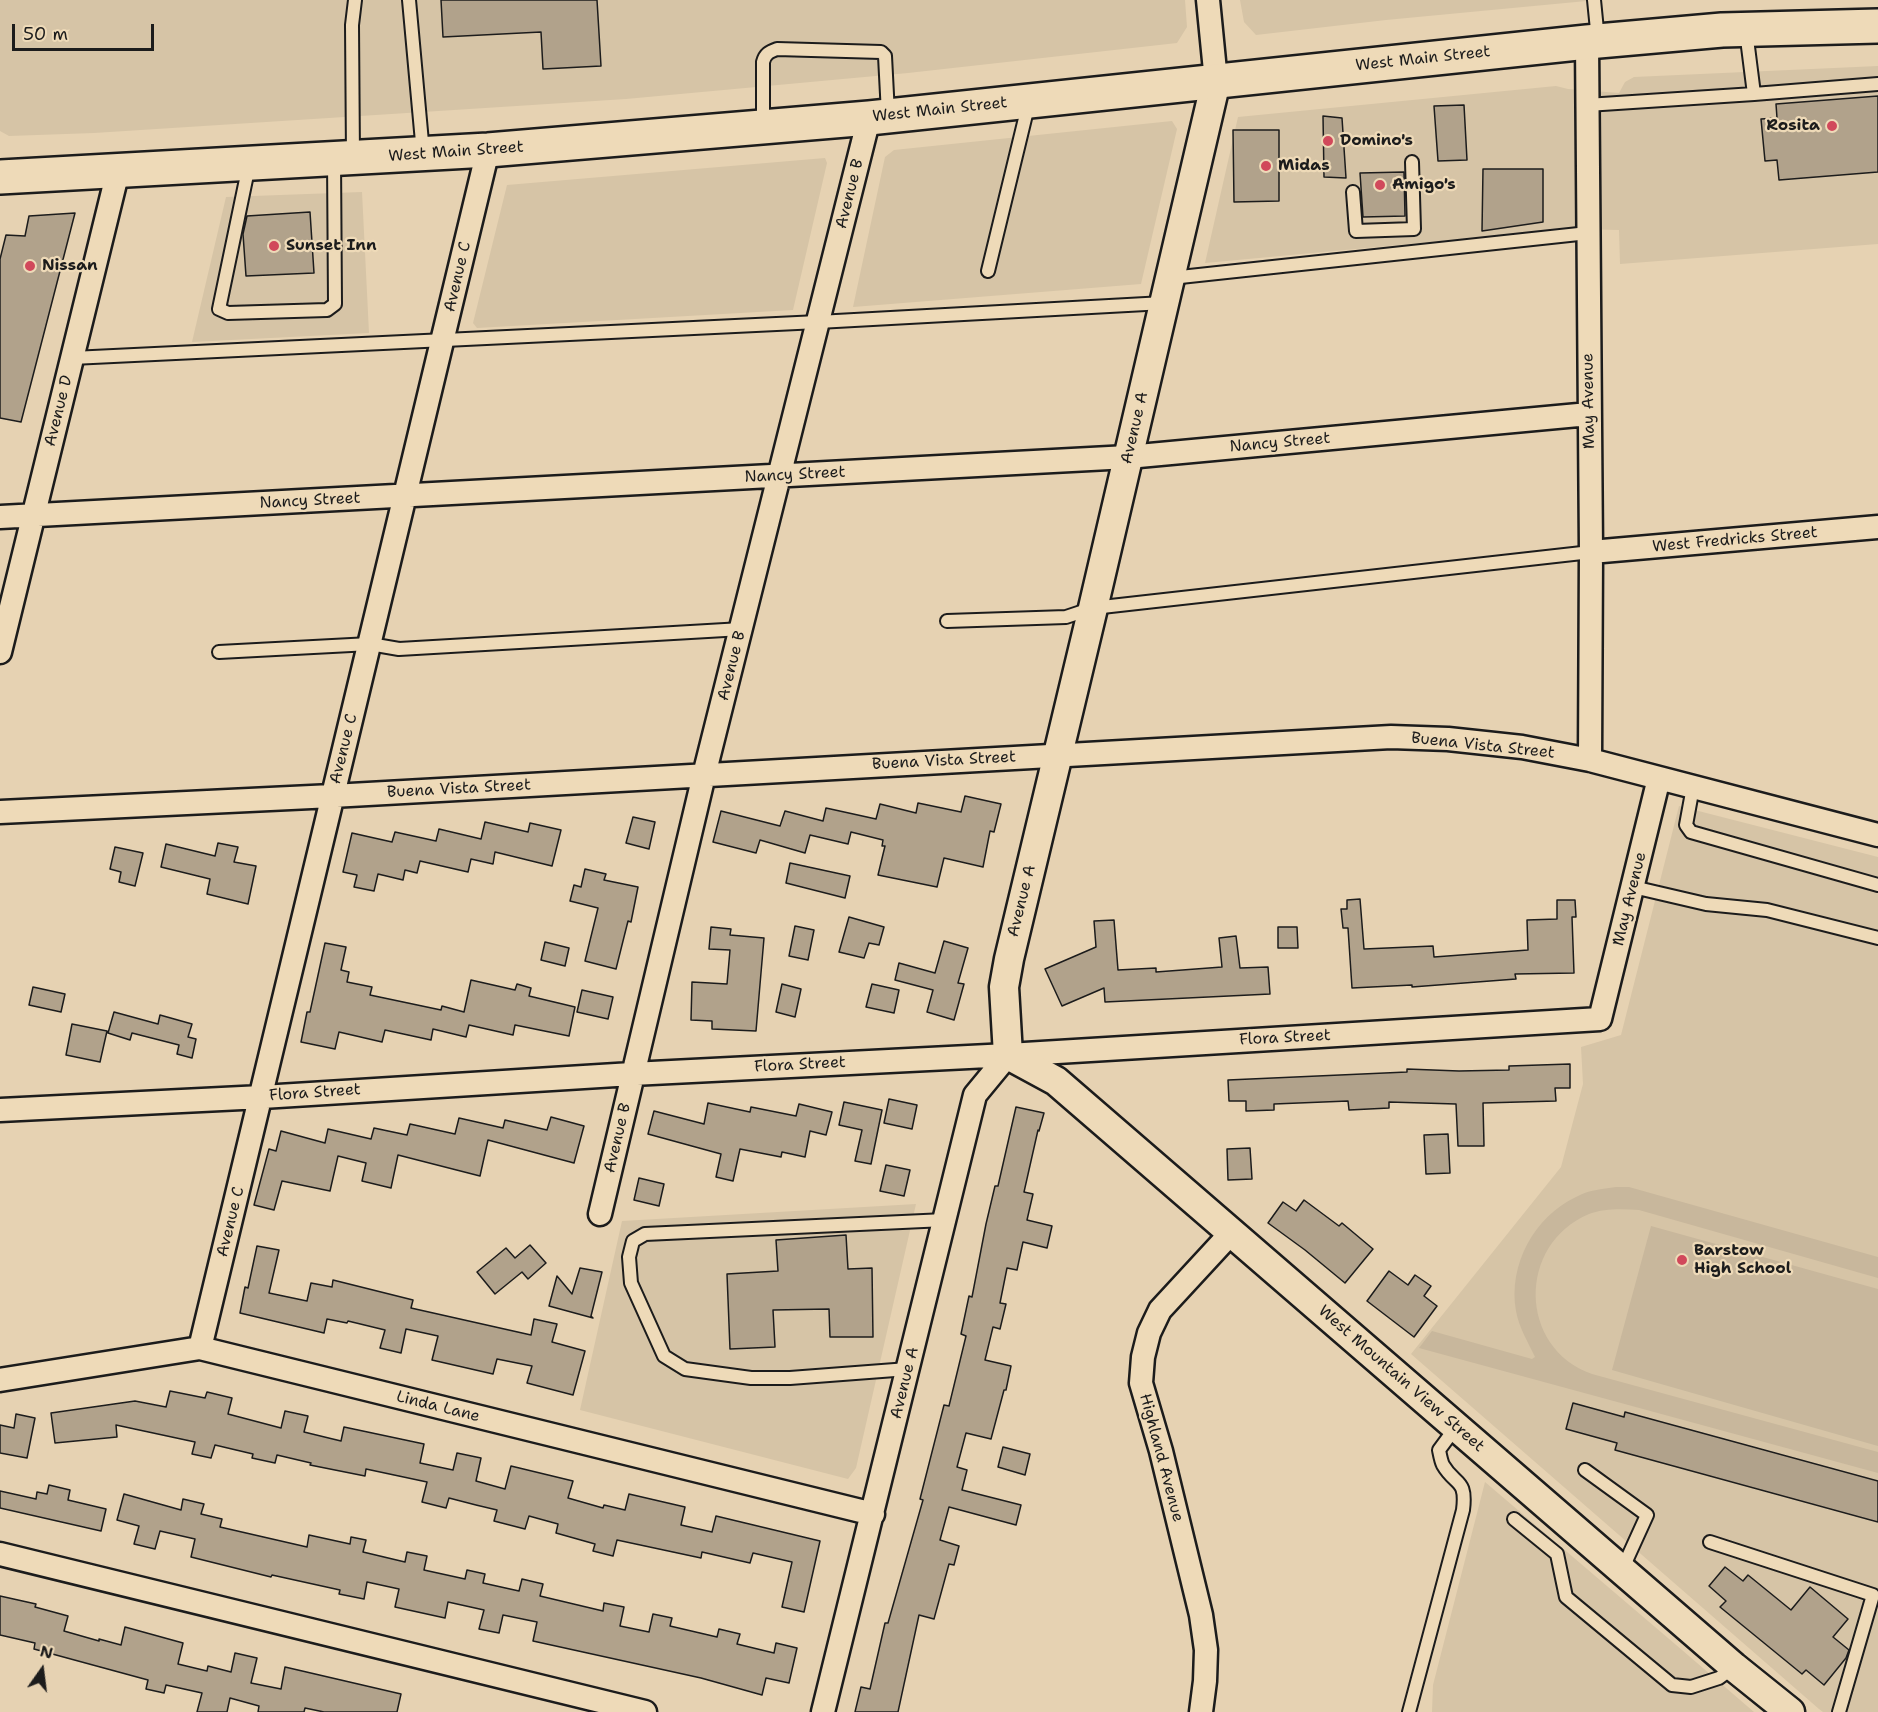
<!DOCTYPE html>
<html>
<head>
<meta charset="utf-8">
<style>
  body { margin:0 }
  #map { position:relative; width:1878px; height:1712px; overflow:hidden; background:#e6d2b2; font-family:"Shantell Sans",sans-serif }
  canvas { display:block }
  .north { position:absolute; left:12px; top:1640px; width:60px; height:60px; -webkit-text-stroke:4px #eedab8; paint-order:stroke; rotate:14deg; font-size:16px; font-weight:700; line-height:24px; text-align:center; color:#1c1c1c }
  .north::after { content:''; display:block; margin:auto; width:21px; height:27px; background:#1c1c1c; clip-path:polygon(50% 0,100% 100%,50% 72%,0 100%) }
  .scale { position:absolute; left:12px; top:24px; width:142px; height:27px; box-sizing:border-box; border:3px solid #1c1c1c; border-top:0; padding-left:8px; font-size:18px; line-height:21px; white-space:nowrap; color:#1c1c1c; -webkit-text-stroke:4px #eedab8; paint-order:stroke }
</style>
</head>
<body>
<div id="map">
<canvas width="1878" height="1712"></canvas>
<div class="north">N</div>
<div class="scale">50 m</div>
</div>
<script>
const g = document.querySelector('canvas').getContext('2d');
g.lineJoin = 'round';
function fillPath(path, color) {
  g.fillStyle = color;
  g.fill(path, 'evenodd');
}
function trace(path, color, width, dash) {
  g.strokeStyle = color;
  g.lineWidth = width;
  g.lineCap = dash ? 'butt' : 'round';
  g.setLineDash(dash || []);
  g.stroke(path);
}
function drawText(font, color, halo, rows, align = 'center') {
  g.font = font + ' "Shantell Sans",sans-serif';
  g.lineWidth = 4.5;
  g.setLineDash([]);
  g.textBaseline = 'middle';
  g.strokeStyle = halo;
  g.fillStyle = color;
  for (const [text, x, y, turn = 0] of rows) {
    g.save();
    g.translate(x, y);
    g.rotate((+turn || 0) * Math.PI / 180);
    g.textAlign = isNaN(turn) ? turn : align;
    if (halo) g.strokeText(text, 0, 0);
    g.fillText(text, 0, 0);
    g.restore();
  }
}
fillPath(new Path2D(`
  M 0,0 L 1185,0 L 1187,27 L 1177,43 L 908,73 L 626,99 L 94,133 L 9,136 L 0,131 Z
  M 1240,0 L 1597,0 L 1386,20 L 1256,35 L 1244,22 Z
  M 1878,66 L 1878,244 L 1620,264 L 1619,230 L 1571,229 L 1205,263 L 1238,117 L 1556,86 L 1568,89 L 1619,93 L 1625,82 L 1634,77 Z
  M 1172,121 L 1177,129 L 1141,284 L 853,307 L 885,157 L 894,150 Z
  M 825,158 L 827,163 L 793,310 L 477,328 L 473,323 L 507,185 Z
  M 362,192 L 369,333 L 192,342 L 226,197 Z
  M 1679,806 L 1878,857 L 1878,1712 L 1823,1712 L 1819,1709 L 1411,1354 L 1561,1167 L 1583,1084 L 1581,1047 L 1621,1035 Z
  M 916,1204 L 856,1468 L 848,1479 L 580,1410 L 622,1221 Z
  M 1485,1482 L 1682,1650 L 1754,1712 L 1432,1712 L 1433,1685 Z`), '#d6c4a6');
fillPath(new Path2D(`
  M 1616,1187 L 1629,1187 L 1878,1257 L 1878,1278 L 1639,1210 C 1623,1209 1605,1208 1589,1214 C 1517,1244 1518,1348 1592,1374 L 1878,1452 L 1878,1473 L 1419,1348 L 1432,1331 L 1532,1359 L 1535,1357 C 1528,1342 1519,1328 1516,1311 C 1508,1265 1534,1217 1576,1197 C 1588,1190 1602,1189 1616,1187 Z
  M 1651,1226 L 1878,1289 L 1878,1446 L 1612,1370 Z`), '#c8b79c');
const building = new Path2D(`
  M 441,0 L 597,0 L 601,66 L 543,69 L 541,32 L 443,37 Z
  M 1878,96 L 1878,172 L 1779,180 L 1777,160 L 1765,161 L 1761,119 L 1777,118 L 1776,104 Z
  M 1464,105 L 1467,160 L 1438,161 L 1434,106 Z
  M 1323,116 L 1342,118 L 1346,178 L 1324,177 Z
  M 1233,130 L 1279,130 L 1279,201 L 1234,202 Z
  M 1483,169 L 1543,169 L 1543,222 L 1482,231 Z
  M 1404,172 L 1405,216 L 1363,217 L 1360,173 Z
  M 310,212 L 314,273 L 246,276 L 243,234 L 247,216 Z
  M 75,213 L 21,422 L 0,418 L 0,259 L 6,235 L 25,236 L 29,216 Z
  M 965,796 L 1001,804 L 994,832 L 990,831 L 983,867 L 944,858 L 937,887 L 878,875 L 885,846 L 882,846 L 883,840 L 851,832 L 848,844 L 810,835 L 805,853 L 760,840 L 756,853 L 713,842 L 721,811 L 780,826 L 785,811 L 823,821 L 826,808 L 876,819 L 880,804 L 916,813 L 918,803 L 961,812 Z
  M 633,817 L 655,822 L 649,849 L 626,843 Z
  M 485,822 L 528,832 L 530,823 L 561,830 L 552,866 L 495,852 L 493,864 L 471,859 L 468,872 L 420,861 L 417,873 L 405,870 L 403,880 L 378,874 L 374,891 L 354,887 L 357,875 L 343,872 L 352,833 L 392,842 L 395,832 L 436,841 L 439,829 L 481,839 Z
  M 218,843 L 238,847 L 234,862 L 256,866 L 248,904 L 207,894 L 210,879 L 161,867 L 166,844 L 215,856 Z
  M 115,847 L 143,853 L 135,886 L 119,882 L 121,872 L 110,869 Z
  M 790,863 L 850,876 L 845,898 L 786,883 Z
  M 585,869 L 606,874 L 604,880 L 638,887 L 631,922 L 628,921 L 616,969 L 585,961 L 598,908 L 570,901 L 574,885 L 581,887 Z
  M 1360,899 L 1364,949 L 1433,946 L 1434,957 L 1528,950 L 1527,920 L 1557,919 L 1557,900 L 1575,900 L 1576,917 L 1572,917 L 1574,973 L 1515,974 L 1516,979 L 1412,987 L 1412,985 L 1352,988 L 1348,928 L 1343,928 L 1341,909 L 1347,909 L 1347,900 Z
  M 849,917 L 884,927 L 879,945 L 869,943 L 864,958 L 839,952 Z
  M 1114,920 L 1118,970 L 1156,968 L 1156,972 L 1222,967 L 1219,938 L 1236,936 L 1240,968 L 1268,967 L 1270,994 L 1105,1002 L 1104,988 L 1062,1006 L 1045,969 L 1096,947 L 1094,921 Z
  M 795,926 L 814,930 L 808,960 L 789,956 Z
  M 711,927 L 731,929 L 730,935 L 764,938 L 756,1031 L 712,1029 L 712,1021 L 691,1020 L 692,982 L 727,984 L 730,950 L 709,949 Z
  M 1278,927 L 1297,927 L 1298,948 L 1278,948 Z
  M 944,941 L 968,948 L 958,983 L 964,984 L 954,1020 L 927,1012 L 933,990 L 895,980 L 899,963 L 935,973 Z
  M 545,942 L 569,948 L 565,966 L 541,960 Z
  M 325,943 L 346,947 L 341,970 L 349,972 L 347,982 L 372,987 L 370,995 L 441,1010 L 442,1006 L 464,1012 L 471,980 L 515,990 L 517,984 L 531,988 L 529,996 L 575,1007 L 569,1036 L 515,1025 L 513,1035 L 469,1025 L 466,1037 L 433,1029 L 431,1040 L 385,1030 L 382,1042 L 339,1032 L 335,1049 L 301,1042 L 307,1012 L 310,1012 Z
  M 782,984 L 801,989 L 795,1017 L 776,1012 Z
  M 872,984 L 899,990 L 894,1013 L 866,1007 Z
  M 33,987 L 65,994 L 61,1012 L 29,1005 Z
  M 582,990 L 613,997 L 608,1019 L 577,1012 Z
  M 114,1012 L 158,1024 L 160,1015 L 192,1024 L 188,1037 L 196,1039 L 192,1058 L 177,1054 L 179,1045 L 132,1033 L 130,1040 L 108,1033 Z
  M 72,1024 L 107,1031 L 100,1062 L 66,1055 Z
  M 1570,1064 L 1570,1088 L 1555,1088 L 1556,1101 L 1483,1103 L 1484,1146 L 1458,1146 L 1456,1104 L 1389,1102 L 1389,1108 L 1349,1110 L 1348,1101 L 1274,1104 L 1274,1110 L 1246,1111 L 1246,1101 L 1229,1101 L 1228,1080 L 1407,1072 L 1407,1069 L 1459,1071 L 1509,1070 L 1509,1066 Z
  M 889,1099 L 917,1105 L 912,1129 L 884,1123 Z
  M 844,1102 L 882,1110 L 871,1164 L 855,1161 L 862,1130 L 839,1125 Z
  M 708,1103 L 750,1112 L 751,1107 L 796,1116 L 799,1104 L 832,1112 L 826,1135 L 810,1131 L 805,1157 L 782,1152 L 781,1157 L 740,1149 L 733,1181 L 716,1177 L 721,1154 L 648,1134 L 654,1111 L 704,1124 Z
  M 1016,1107 L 1044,1113 L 1039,1131 L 1038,1130 L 1024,1192 L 1033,1194 L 1027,1220 L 1052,1226 L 1047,1248 L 1023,1242 L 1017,1270 L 1007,1268 L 1000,1303 L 1006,1304 L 1000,1329 L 993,1327 L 985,1360 L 1011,1366 L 1006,1390 L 1004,1390 L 991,1439 L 966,1433 L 957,1467 L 967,1470 L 962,1490 L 1021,1505 L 1016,1525 L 949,1507 L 940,1540 L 959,1546 L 954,1565 L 949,1564 L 934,1619 L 919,1615 L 898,1712 L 855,1712 L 861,1687 L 870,1689 L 885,1623 L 888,1623 L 923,1500 L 920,1499 L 944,1405 L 949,1406 L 966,1336 L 961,1334 L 969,1296 L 972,1297 L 986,1224 L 995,1186 L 998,1186 Z
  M 551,1117 L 584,1126 L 574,1163 L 488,1140 L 480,1176 L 398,1155 L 391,1188 L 362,1181 L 366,1163 L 338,1156 L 330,1191 L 282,1181 L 274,1210 L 254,1205 L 269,1149 L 276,1151 L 281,1131 L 325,1143 L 328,1129 L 371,1139 L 374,1128 L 407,1135 L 410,1124 L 455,1134 L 459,1118 L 503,1128 L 505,1120 L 547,1130 Z
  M 1448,1134 L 1450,1173 L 1426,1174 L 1424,1135 Z
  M 1250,1148 L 1252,1179 L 1228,1180 L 1227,1149 Z
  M 886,1165 L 910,1170 L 904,1196 L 880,1191 Z
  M 639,1178 L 664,1184 L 659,1206 L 634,1200 Z
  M 1304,1200 L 1339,1226 L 1342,1223 L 1373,1249 L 1345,1283 L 1305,1250 L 1268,1223 L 1283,1202 L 1296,1211 Z
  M 846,1235 L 848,1269 L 872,1268 L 873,1337 L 830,1337 L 829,1309 L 773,1310 L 775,1347 L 730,1349 L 727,1274 L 778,1271 L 776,1240 Z
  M 530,1245 L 546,1263 L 528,1279 L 522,1272 L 495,1294 L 477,1272 L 506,1248 L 515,1258 Z
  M 257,1246 L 279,1250 L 269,1293 L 307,1301 L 311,1283 L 332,1287 L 333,1280 L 413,1300 L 411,1308 L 531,1335 L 534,1319 L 557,1324 L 552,1342 L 585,1351 L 573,1395 L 527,1383 L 532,1366 L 497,1359 L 493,1374 L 432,1360 L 438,1336 L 406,1329 L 401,1353 L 380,1348 L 385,1330 L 348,1321 L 347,1323 L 327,1319 L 324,1333 L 240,1313 L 245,1287 L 248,1288 Z
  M 580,1268 L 602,1272 L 591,1316 L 593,1318 L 549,1306 L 557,1276 L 572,1294 Z
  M 1389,1271 L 1408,1285 L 1415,1275 L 1431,1286 L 1424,1296 L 1437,1306 L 1414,1337 L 1367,1301 Z
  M 170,1391 L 205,1398 L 207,1392 L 232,1398 L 228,1414 L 281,1428 L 285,1411 L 308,1416 L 304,1432 L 341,1441 L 344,1427 L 424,1444 L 420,1463 L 453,1470 L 457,1453 L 481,1458 L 476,1481 L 505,1489 L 511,1466 L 573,1481 L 568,1498 L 603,1508 L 604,1505 L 625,1510 L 629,1494 L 685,1507 L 681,1525 L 712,1532 L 716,1516 L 820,1541 L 804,1612 L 782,1607 L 792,1562 L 753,1553 L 750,1563 L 702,1552 L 701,1558 L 617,1540 L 613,1556 L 593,1551 L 595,1544 L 556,1533 L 558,1524 L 529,1516 L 525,1529 L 494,1521 L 497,1510 L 476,1505 L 449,1498 L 446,1508 L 422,1502 L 427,1482 L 366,1469 L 365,1476 L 310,1465 L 311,1463 L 277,1455 L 275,1463 L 252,1458 L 253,1454 L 215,1445 L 211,1458 L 192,1454 L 195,1442 L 116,1425 L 117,1437 L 55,1443 L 51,1413 L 135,1401 L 166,1407 Z
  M 1573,1403 L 1624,1417 L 1625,1412 L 1878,1481 L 1878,1522 L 1615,1450 L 1617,1443 L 1566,1429 Z
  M 16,1414 L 35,1418 L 27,1458 L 0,1453 L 0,1425 L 14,1428 Z
  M 1003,1447 L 1030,1454 L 1025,1475 L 998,1467 Z
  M 49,1485 L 70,1490 L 68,1500 L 106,1509 L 101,1531 L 0,1508 L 0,1491 L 36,1499 L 37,1492 L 47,1494 Z
  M 124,1494 L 181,1510 L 183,1499 L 204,1504 L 201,1514 L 222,1519 L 220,1527 L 307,1547 L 309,1535 L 350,1544 L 351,1537 L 366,1540 L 363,1552 L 405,1562 L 407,1552 L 427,1556 L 424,1570 L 465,1579 L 467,1570 L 485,1574 L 483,1583 L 519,1591 L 522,1579 L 543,1584 L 540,1596 L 603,1611 L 604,1603 L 624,1607 L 620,1626 L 649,1632 L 653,1614 L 672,1618 L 670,1626 L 717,1637 L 719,1629 L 740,1634 L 737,1644 L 774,1653 L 776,1643 L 797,1648 L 789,1683 L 766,1678 L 762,1695 L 701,1678 L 533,1641 L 537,1622 L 503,1615 L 499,1633 L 479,1629 L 484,1610 L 448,1602 L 445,1618 L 395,1607 L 399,1589 L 367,1582 L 364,1599 L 339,1594 L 340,1590 L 272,1575 L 271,1577 L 191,1557 L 195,1539 L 160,1531 L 155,1549 L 134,1544 L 139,1526 L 117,1520 Z
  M 1725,1567 L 1743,1581 L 1748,1575 L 1791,1610 L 1810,1587 L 1848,1619 L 1833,1637 L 1849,1650 L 1846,1658 L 1824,1685 L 1806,1670 L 1802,1674 L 1720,1607 L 1726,1601 L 1709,1586 Z
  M 0,1596 L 36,1604 L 35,1607 L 68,1616 L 64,1631 L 99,1641 L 99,1639 L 121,1645 L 125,1627 L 183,1643 L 178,1664 L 207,1671 L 208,1666 L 231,1672 L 235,1653 L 257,1658 L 251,1683 L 281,1689 L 285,1667 L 401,1694 L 397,1712 L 324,1712 L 305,1708 L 304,1712 L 258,1712 L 259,1706 L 230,1698 L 227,1712 L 197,1712 L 202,1693 L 166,1685 L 164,1693 L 146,1689 L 148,1680 L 34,1649 L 35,1643 L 0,1635 Z`);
fillPath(building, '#b1a28b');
trace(building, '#1c1c1c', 1.5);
const service = new Path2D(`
  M 409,0 L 423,153
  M 1594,0 L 1598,40
  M 1746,31 L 1754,94 L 1878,84
  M 1587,105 L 1754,94
  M 763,126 L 763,62 C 765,54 769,52 777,49 L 881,52 L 885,56 L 888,114
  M 353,157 L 352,25 L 355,0
  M 249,165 L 219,309 L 228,313 L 327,310 L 335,304 L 334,159
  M 1353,192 L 1356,231 L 1414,229 L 1412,162
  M 988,271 L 1029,102
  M 1171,278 L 1588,233
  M 72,358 L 818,322 L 1164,303
  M 947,621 L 1066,617 L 1093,608 L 1591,552
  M 219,652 L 370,644 L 399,649 L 742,629
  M 1693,787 L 1686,825 L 1691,832 L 1878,885
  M 1633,887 L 1706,904 L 1767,910 L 1878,938
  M 908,1369 L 790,1378 L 751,1378 L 685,1369 L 664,1356 L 631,1283 L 629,1257 L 633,1241 L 645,1234 L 945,1220
  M 1585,1470 L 1647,1515 L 1622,1570
  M 1514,1519 L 1557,1554 L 1566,1597 L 1672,1685 L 1691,1687 L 1719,1678 L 1734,1667
  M 1710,1542 L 1873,1595 L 1839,1712
  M 1409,1712 L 1463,1510 C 1467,1478 1455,1486 1443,1465 C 1441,1461 1440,1455 1439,1450 L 1456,1427`);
const minor = new Path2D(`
  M 1208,0 L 1216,81
  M 1587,42 L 1591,552 L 1590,760
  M 0,517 L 1128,457 L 1589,414
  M 1591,552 L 1878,527
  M 0,652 L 118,171
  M 0,812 L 332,796 L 1391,737 L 1448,739 L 1522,747 L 1590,760 L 1878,835
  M 0,1110 L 262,1097 L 632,1074 L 1008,1055 L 1600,1019 L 1659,778
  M 600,1214 L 704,775 L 869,118
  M 200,1348 L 488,150
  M 0,1380 L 200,1348 L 873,1514
  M 0,1554 L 645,1712
  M 823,1712 L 975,1095 L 1008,1055
  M 1201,1712 L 1205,1681 L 1206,1650 L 1201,1615 L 1161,1451 L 1141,1383 L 1143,1357 L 1149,1333 L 1160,1310 L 1232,1232`);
const tertiary = new Path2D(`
  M 1216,81 L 1093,608 L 1009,959 L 1004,987 L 1008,1055 L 1056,1081 L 1734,1667 L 1790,1712`);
const primary = new Path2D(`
  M 0,177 L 488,150 L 869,118 L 1587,42 L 1722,30 L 1878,26`);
trace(service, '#1c1c1c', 16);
trace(minor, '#1c1c1c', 27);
trace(tertiary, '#1c1c1c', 33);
trace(primary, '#1c1c1c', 38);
trace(service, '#eedab8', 12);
trace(minor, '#eedab8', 22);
trace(tertiary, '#eedab8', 28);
trace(primary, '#eedab8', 33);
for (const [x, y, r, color] of [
  [1832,126,6,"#d1495b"],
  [1328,141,6,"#d1495b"],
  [1266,166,6,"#d1495b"],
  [1380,185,6,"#d1495b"],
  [274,246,6,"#d1495b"],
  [30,266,6,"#d1495b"],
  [1682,1260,6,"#d1495b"]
]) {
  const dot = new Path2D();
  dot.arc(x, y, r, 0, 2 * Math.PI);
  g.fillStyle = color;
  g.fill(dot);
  trace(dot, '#eedab8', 2);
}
drawText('16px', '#1c1c1c', '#eedab8', [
  ["West Main Street",1423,59,-6],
  ["West Main Street",940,110,-6],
  ["West Main Street",456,152,-4],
  ["Avenue B",850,194,-76],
  ["Avenue C",458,277,-77],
  ["May Avenue",1589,401,-91],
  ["Avenue D",59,411,-76],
  ["Avenue A",1135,428,-77],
  ["Nancy Street",1280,443,-5],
  ["Nancy Street",795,475,-3],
  ["Nancy Street",310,501,-3],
  ["West Fredricks Street",1735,540,-5],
  ["Avenue B",732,666,-76],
  ["Buena Vista Street",1483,746,6],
  ["Avenue C",344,749,-76],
  ["Buena Vista Street",944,761,-3],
  ["Buena Vista Street",459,789,-3],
  ["May Avenue",1630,899,-76],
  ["Avenue A",1022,901,-76],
  ["Flora Street",1285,1038,-3],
  ["Flora Street",800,1065,-3],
  ["Flora Street",315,1093,-4],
  ["Avenue B",618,1138,-77],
  ["Avenue C",231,1222,-76],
  ["West Mountain View Street",1401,1379,41],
  ["Avenue A",905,1383,-76],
  ["Linda Lane",438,1407,14],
  ["Highland Avenue",1161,1458,75]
]);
drawText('bold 16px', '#1c1c1c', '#eedab8', [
  ["Rosita",1820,126,"right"],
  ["Domino's",1340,141],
  ["Midas",1278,166],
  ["Amigo's",1392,185],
  ["Sunset Inn",286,246],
  ["Nissan",42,266],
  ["Barstow",1694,1251],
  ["High School",1694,1269]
], 'left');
</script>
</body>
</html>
